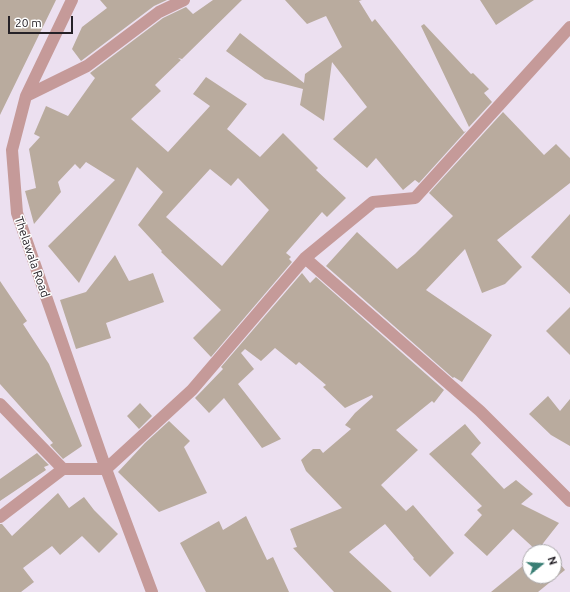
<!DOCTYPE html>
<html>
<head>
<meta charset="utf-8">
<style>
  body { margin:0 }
  #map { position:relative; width:570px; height:592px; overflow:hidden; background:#ece0f0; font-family:Ubuntu,sans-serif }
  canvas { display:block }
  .north { position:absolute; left:522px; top:544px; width:40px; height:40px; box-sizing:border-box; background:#fff; border:1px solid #a8a6a9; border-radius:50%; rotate:72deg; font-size:11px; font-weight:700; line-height:16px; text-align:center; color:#252127 }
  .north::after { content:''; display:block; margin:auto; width:14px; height:18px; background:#397e74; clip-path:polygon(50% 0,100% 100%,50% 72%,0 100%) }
  .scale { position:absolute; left:8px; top:16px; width:65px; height:18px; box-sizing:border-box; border:2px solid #252127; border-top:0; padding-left:5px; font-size:12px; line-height:14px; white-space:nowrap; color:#252127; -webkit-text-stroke:3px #fff; paint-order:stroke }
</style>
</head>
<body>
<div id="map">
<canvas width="570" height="592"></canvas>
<div class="north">N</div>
<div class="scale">20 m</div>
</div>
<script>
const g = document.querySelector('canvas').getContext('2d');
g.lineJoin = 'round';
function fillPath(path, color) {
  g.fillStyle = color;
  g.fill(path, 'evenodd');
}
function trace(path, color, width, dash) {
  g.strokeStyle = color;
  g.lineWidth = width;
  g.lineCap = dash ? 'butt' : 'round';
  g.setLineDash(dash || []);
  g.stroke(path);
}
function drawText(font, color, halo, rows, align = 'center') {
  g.font = font + ' Ubuntu,sans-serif';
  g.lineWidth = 3;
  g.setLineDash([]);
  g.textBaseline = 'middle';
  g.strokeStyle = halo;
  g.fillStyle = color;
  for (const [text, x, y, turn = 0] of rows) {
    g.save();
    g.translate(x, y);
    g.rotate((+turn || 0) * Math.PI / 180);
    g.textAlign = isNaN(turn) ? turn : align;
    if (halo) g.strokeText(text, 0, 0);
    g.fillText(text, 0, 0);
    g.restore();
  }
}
fillPath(new Path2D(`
  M 0,0 L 56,0 L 0,115 Z
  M 100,0 L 167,0 L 154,6 L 81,61 L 72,49 L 82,27 L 107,8 Z
  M 213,0 L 242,0 L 182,59 L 178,58 L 181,60 L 155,85 L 161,91 L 131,119 L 168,152 L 210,106 L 193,94 L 206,77 L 247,104 L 227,129 L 260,157 L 283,133 L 318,168 L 316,170 L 346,198 L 327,217 L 322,212 L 286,253 L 291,257 L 289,259 L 292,262 L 211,357 L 193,338 L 221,310 L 161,252 L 162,251 L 138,225 L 163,192 L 137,167 L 79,283 L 48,246 L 115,180 L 86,162 L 80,169 L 75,164 L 58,182 L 61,192 L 34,224 L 25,191 L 36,188 L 29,149 L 40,137 L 34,134 L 46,106 L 68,116 L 95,78 L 90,73 L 163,18 L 186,7 L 193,14 ZM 210,169 L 231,186 L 238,178 L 269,210 L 222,266 L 166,217 Z
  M 285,0 L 362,0 L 359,1 L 372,22 L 375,19 L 464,132 L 466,131 L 419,183 L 415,180 L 403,190 L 376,158 L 367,168 L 333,139 L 367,107 L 332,62 L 324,121 L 300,105 L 303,89 L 265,79 L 226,51 L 240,33 L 304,83 L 305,74 L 342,47 L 326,16 L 307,24 Z
  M 480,0 L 534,0 L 496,25 Z
  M 424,24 L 471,74 L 473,73 L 489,89 L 484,93 L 492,102 L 469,127 L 421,26 Z
  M 503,112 L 544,155 L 556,144 L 570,158 L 570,183 L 497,240 L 522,267 L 505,284 L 482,293 L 465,249 L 426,290 L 492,335 L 462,382 L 454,377 L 453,378 L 326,266 L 357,232 L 397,269 L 415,254 L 453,216 L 429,193 Z
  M 570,214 L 570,294 L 531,257 Z
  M 115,255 L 129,281 L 153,273 L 164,302 L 106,323 L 111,338 L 76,349 L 60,300 L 86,292 Z
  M 302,273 L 310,283 L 316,277 L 444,390 L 434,403 L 432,401 L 396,430 L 418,450 L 381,485 L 406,511 L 413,505 L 454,553 L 430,577 L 413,559 L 414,558 L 385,524 L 349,552 L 392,592 L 334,592 L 293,548 L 297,547 L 290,529 L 342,508 L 306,471 L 301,460 L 313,449 L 320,449 L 323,453 L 351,429 L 345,425 L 355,413 L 373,397 L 372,395 L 345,408 L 323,387 L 326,385 L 299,362 L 296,365 L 275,348 L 261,361 L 245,349 L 241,353 L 254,369 L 238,384 L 281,439 L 262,448 L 224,398 L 209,413 L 195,398 L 223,369 L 221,367 Z
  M 0,281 L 27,321 L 23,324 L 49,364 L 82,446 L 63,459 L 50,445 L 53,443 L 0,384 Z
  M 570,307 L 570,355 L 546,331 Z
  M 548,396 L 560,411 L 570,399 L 570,446 L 551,435 L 529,414 Z
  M 140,403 L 152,416 L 139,429 L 127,416 Z
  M 169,421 L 190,441 L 184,447 L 207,493 L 159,512 L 118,472 L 145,443 Z
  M 465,424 L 481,443 L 471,454 L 504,489 L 516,480 L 533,494 L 521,504 L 559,523 L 537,551 L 513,529 L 487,556 L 464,535 L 482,515 L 477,510 L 482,506 L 429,454 Z
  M 37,453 L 49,465 L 44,467 L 46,470 L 0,501 L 0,479 Z
  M 58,493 L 69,508 L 84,497 L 94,510 L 118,534 L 99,553 L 82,536 L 60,555 L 52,546 L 23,568 L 34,582 L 21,592 L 0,592 L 0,524 L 2,524 L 12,536 Z
  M 246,516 L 267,560 L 273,557 L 289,592 L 206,592 L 180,543 L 219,521 L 223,530 Z
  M 554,556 L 565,570 L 538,592 L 491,592 L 530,560 L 530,576 L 554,576 Z`), '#b9ab9e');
trace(new Path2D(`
  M 72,0 L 26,96 L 12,150 L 17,213 L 106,469 L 152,592
  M 26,96 L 87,66 L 159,12 L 184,0
  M 305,258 L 480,411 L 570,501
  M 0,404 L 63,469 L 106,469
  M 106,469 L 192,390 L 305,258 L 373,202 L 415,198 L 570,27
  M 0,517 L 63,469`), '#c59a99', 12);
drawText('12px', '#252127', '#fff', [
  ["Thelawala Road",32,257,71]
]);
</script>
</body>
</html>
